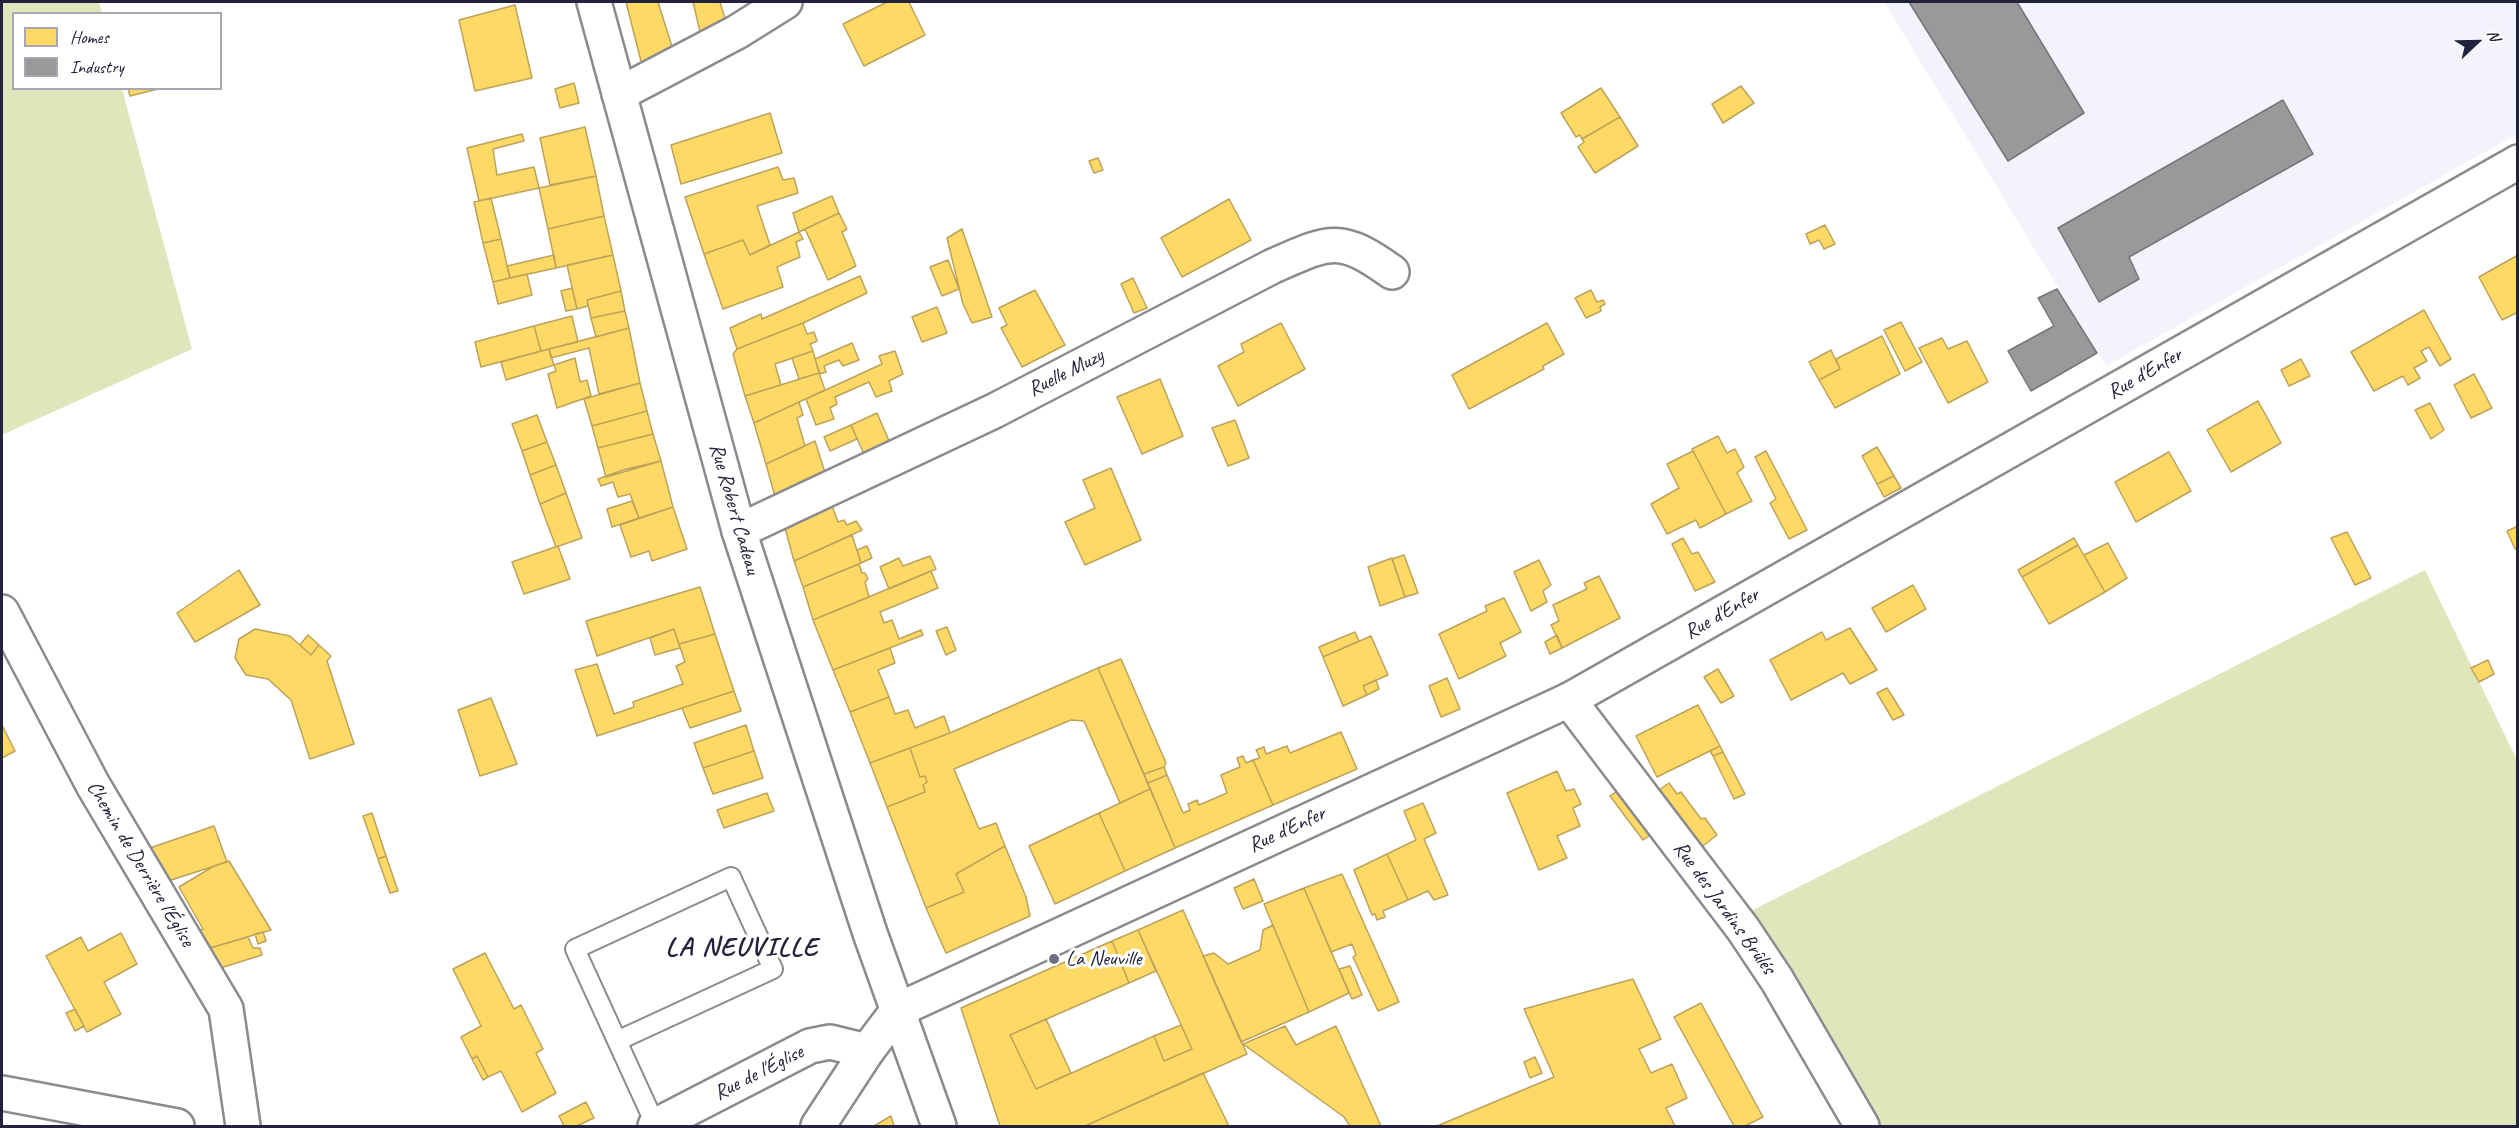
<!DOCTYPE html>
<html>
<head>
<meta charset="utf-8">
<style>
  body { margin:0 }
  #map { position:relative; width:2519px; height:1128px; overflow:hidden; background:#fff; font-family:Caveat,sans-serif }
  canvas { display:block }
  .frame { position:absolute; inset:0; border:3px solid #22223b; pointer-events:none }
  .legend { position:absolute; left:12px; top:12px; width:210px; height:78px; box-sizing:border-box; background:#fff; border:2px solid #a7a7b1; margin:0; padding:8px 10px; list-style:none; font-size:18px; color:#22223b }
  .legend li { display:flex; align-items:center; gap:12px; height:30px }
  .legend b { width:30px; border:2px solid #a7a7b1 }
  .north { position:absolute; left:2447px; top:12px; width:60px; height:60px; -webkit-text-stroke:4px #fff; paint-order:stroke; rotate:68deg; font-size:16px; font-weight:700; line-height:24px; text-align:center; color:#22223b }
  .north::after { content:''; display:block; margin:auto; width:21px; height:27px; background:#22223b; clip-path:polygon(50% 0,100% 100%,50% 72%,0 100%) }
</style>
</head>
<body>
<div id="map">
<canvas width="2519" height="1128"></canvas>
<div class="frame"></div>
<ul class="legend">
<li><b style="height:16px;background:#ffd966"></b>Homes</li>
<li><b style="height:16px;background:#999"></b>Industry</li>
</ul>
<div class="north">N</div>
</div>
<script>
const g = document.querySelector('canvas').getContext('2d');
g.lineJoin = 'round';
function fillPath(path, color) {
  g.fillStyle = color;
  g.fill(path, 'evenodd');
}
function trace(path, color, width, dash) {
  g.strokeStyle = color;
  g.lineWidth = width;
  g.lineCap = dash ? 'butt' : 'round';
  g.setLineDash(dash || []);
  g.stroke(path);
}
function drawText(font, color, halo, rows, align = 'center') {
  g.font = font + ' Caveat,sans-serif';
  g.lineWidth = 6;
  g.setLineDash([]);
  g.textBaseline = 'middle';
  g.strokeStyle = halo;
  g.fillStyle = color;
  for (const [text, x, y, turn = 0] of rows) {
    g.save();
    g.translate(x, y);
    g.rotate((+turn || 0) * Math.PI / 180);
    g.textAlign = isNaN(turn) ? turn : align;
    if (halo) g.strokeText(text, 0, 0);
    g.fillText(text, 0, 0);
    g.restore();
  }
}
fillPath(new Path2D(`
  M 1884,2 L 2517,2 L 2517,134 L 2106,366 Z`), '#f3f3fc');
fillPath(new Path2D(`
  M 2,2 L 99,2 L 102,13 L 14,14 L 14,88 L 122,89 L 192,349 L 2,435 Z
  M 2425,570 L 2517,760 L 2517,1126 L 1879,1126 L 1749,912 Z`), '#dfe6bc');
const homes = new Path2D(`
  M 626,2 L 658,2 L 674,53 L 643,69 Z
  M 693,2 L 720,2 L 726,22 L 701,36 Z
  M 887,2 L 909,2 L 925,35 L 864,66 L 843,24 Z
  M 515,5 L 532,78 L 475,91 L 459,20 Z
  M 574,83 L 579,103 L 560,108 L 555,89 Z
  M 1741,86 L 1754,103 L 1723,123 L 1712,104 Z
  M 128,88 L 162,88 L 130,96 Z
  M 1601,88 L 1620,117 L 1582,139 L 1580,135 L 1576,137 L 1561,113 Z
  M 770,113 L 782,153 L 681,184 L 671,145 Z
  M 1620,117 L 1638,146 L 1595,173 L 1578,147 L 1584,142 L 1582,139 Z
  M 585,127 L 596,176 L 550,185 L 540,138 Z
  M 522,134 L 524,141 L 493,149 L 497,175 L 534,167 L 539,188 L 479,201 L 467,148 Z
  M 1098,158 L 1103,170 L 1094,173 L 1089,161 Z
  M 778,167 L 783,180 L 794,178 L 798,193 L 757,206 L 770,245 L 750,255 L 743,240 L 704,254 L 685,197 Z
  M 596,176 L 604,216 L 548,229 L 539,188 Z
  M 832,196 L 839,213 L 799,232 L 793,213 Z
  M 491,198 L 501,239 L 483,243 L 474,202 Z
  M 1229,199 L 1251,240 L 1182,277 L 1161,238 Z
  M 839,213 L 847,229 L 842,232 L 856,266 L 828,280 L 805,229 Z
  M 604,216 L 613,255 L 556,268 L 548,229 Z
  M 1825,225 L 1835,244 L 1824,249 L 1819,240 L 1810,244 L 1806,234 Z
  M 962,229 L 992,317 L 972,323 L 963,304 L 947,238 Z
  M 799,232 L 803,239 L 796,242 L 800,257 L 777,267 L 783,287 L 723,309 L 704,254 L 743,240 L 750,255 Z
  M 501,239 L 510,278 L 493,282 L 483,243 Z
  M 554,255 L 556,268 L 510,278 L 507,266 Z
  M 613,255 L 621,291 L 587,300 L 588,306 L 577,309 L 567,265 Z
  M 2518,255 L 2518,312 L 2502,320 L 2479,277 Z
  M 948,260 L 959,289 L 942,296 L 930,267 Z
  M 527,274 L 532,295 L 498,304 L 493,282 Z
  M 860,276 L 867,293 L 803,323 L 737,349 L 730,328 L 761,314 L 762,319 Z
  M 1133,278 L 1147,308 L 1134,313 L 1121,284 Z
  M 572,288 L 577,309 L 566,311 L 561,291 Z
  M 1035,290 L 1065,345 L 1022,367 L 1001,328 L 1007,325 L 999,308 Z
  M 1591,290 L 1597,302 L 1603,300 L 1605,304 L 1600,307 L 1601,311 L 1586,318 L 1575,298 Z
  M 621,291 L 625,311 L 591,318 L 587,300 Z
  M 937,307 L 947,333 L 922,342 L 912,317 Z
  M 2424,310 L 2451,359 L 2440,366 L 2429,347 L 2421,351 L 2427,361 L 2414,368 L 2420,378 L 2408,385 L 2403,376 L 2374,391 L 2351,352 Z
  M 625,311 L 629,328 L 596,337 L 591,318 Z
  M 572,316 L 578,342 L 541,351 L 534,326 Z
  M 1901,322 L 1922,362 L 1905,371 L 1884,330 Z
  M 803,323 L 807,334 L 814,332 L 817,341 L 810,344 L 813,351 L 775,364 L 781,385 L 745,396 L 733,354 L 737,349 Z
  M 1281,323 L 1305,369 L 1238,406 L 1218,366 L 1244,352 L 1241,344 Z
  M 1547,323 L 1564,354 L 1543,366 L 1544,369 L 1469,409 L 1452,375 Z
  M 534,326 L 541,351 L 481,367 L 475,342 Z
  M 629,328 L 640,383 L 599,394 L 589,348 L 551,358 L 549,349 Z
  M 1882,336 L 1900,374 L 1835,408 L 1819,380 L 1840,369 L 1836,359 Z
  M 1942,338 L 1948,349 L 1967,341 L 1988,382 L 1948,403 L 1919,348 Z
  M 852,343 L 859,360 L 843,366 L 839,360 L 824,366 L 826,372 L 820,374 L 815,359 Z
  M 549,349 L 554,365 L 506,380 L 501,362 Z
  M 1831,350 L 1840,369 L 1819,380 L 1809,362 Z
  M 813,351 L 819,373 L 799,379 L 792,358 Z
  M 895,351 L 903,374 L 889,381 L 892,391 L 876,397 L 869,382 L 835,397 L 837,404 L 830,408 L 834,419 L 816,425 L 806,399 L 882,364 L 879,356 Z
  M 575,358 L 580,382 L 587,380 L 591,396 L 557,408 L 548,374 L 556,371 L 554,365 Z
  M 2301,359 L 2310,376 L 2289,386 L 2281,370 Z
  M 819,373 L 825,390 L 754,423 L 745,396 Z
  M 2474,374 L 2492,408 L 2471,418 L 2454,385 Z
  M 1160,379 L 1183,436 L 1142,454 L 1117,397 Z
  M 640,383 L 647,411 L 592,426 L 584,399 Z
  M 2258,401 L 2281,443 L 2231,472 L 2207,430 Z
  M 799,402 L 803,415 L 797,418 L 805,446 L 766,464 L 754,423 Z
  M 2430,403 L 2444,430 L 2431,439 L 2415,410 Z
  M 647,411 L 653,434 L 598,448 L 592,426 Z
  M 877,413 L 893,450 L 868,463 L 851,425 Z
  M 537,415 L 547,442 L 522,451 L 512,424 Z
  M 1235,420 L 1249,458 L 1228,466 L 1212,428 Z
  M 851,425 L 857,439 L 830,451 L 824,437 Z
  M 653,434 L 661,461 L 606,477 L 598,448 Z
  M 1718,436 L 1727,453 L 1735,449 L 1744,467 L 1737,473 L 1752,501 L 1726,514 L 1692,449 Z
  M 815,441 L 828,482 L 777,504 L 766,464 Z
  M 547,442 L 556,465 L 530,475 L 522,451 Z
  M 1877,447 L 1894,476 L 1877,484 L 1862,456 Z
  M 1693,451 L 1726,514 L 1700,528 L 1696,520 L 1667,534 L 1651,504 L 1679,488 L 1667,464 Z
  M 1766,451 L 1807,530 L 1789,539 L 1770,503 L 1776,499 L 1755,457 Z
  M 2169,452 L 2191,491 L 2136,522 L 2115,482 Z
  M 661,461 L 673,507 L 639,518 L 630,494 L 618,497 L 613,482 L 601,486 L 598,479 L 623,470 Z
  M 556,465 L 566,493 L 540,504 L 530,475 Z
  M 1111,468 L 1141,540 L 1085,565 L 1065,522 L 1095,508 L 1083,480 Z
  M 1894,476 L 1901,488 L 1884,497 L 1877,484 Z
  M 566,493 L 582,538 L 556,547 L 540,504 Z
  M 632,501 L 639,518 L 612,527 L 607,509 Z
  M 831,503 L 838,522 L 844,520 L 847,525 L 856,521 L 862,530 L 794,561 L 784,524 Z
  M 673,507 L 687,549 L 652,561 L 649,551 L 631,557 L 620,525 Z
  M 2518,526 L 2518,548 L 2515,549 L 2507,531 Z
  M 2347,532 L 2371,578 L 2355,585 L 2331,538 Z
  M 852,535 L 861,563 L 803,587 L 794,561 Z
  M 1683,538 L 1692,554 L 1698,552 L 1715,582 L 1695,591 L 1672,544 Z
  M 2074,538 L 2078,545 L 2022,577 L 2018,570 Z
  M 2108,543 L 2127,578 L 2105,592 L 2084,555 Z
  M 2078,545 L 2105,592 L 2049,624 L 2022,577 Z
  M 558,546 L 570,579 L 524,594 L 512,562 Z
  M 867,546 L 872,558 L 861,563 L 857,550 Z
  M 1404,555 L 1418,593 L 1405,597 L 1392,559 Z
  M 930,556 L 936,569 L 889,589 L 880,567 L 899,558 L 903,566 Z
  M 1392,558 L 1405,597 L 1380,606 L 1368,567 Z
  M 1539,560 L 1551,585 L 1543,591 L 1547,602 L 1531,611 L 1514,572 Z
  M 859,564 L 862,573 L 865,573 L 868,579 L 865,582 L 869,597 L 813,620 L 803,587 Z
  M 239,570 L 260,605 L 195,642 L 177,613 Z
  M 931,571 L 938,588 L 880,612 L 884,623 L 892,620 L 899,639 L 921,630 L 923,635 L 833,670 L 813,620 Z
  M 1599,576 L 1620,618 L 1562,648 L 1551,625 L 1559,621 L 1553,605 L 1587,589 L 1584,583 Z
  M 1913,585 L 1926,609 L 1886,632 L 1872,608 Z
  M 700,587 L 715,634 L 679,644 L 674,629 L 597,656 L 586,621 Z
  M 1504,598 L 1521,632 L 1500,643 L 1506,656 L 1459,679 L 1439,634 L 1487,611 L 1485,606 Z
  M 947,627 L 956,650 L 946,655 L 936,631 Z
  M 1850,628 L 1877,670 L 1850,684 L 1843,673 L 1791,700 L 1770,660 L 1822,632 L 1826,640 Z
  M 255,629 L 290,636 L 311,655 L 319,645 L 331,656 L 327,661 L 354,744 L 310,759 L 291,700 L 268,679 L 246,675 L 235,658 L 239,639 Z
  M 674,629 L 680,648 L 655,655 L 650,638 Z
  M 1355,632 L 1359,641 L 1323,657 L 1319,647 Z
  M 715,634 L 734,691 L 597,736 L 575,670 L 597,664 L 614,714 L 634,707 L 633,702 L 683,684 L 676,666 L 685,662 L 679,644 Z
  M 308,635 L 319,645 L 311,655 L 300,645 Z
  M 1557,635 L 1562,648 L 1550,654 L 1545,642 Z
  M 1371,636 L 1388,675 L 1363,686 L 1367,695 L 1343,706 L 1323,657 Z
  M 890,648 L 895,663 L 878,670 L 889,697 L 850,712 L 833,670 Z
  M 1121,659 L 1166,763 L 1164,767 L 1144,774 L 1098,668 Z
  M 2488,660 L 2494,674 L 2479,682 L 2471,668 Z
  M 1098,668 L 1150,789 L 1120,803 L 1084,721 L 1071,720 L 954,769 L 979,829 L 996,823 L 1005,846 L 956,874 L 964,892 L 926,908 L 887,807 L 925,792 L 923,785 L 927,782 L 925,776 L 920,777 L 910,748 L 950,733 Z
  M 1718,669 L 1734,696 L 1721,703 L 1704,677 Z
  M 1447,678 L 1460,709 L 1441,717 L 1429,686 Z
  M 1376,680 L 1379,689 L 1367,695 L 1363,686 Z
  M 1887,688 L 1904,715 L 1893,720 L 1877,693 Z
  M 734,691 L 741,711 L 690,728 L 682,708 Z
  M 889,697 L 895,714 L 908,710 L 915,728 L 944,716 L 950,733 L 870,763 L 850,712 Z
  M 491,698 L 517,764 L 480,776 L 458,710 Z
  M 1698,705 L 1720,746 L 1657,777 L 1636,736 Z
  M 2,725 L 15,751 L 2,758 Z
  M 746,725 L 754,751 L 703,768 L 694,743 Z
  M 1341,732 L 1357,769 L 1273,805 L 1253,760 L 1260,758 L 1256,750 L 1264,747 L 1266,754 L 1287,746 L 1290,753 Z
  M 1720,746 L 1723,752 L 1713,756 L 1710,751 Z
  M 910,748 L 920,777 L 925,776 L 927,782 L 923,785 L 925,792 L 887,807 L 870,763 Z
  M 754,751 L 763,778 L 713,794 L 703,768 Z
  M 1723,752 L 1745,794 L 1734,799 L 1713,756 Z
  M 1243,756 L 1246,763 L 1253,760 L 1273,805 L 1175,848 L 1148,783 L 1167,775 L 1183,813 L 1190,810 L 1188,804 L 1197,800 L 1199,805 L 1227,793 L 1221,775 L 1240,767 L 1237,758 Z
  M 1164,767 L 1167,775 L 1148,783 L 1144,774 Z
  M 1557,771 L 1566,791 L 1574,789 L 1581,804 L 1573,808 L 1580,826 L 1557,836 L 1567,858 L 1539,870 L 1507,793 Z
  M 1669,783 L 1677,794 L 1681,792 L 1701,819 L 1705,818 L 1717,835 L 1699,849 L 1656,792 Z
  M 1623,787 L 1655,832 L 1643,840 L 1610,796 Z
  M 1150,789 L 1175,848 L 1125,871 L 1099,813 Z
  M 767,793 L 774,811 L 724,828 L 717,810 Z
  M 1423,803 L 1436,833 L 1424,839 L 1448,895 L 1434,900 L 1428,891 L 1408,900 L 1387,854 L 1416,840 L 1404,811 Z
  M 372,813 L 386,856 L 378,859 L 363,816 Z
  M 1099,813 L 1125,871 L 1055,904 L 1029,846 Z
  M 214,826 L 227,862 L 165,882 L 147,849 Z
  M 1005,846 L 1026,897 L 1030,916 L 946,953 L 926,908 L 964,892 L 956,874 Z
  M 1387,854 L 1408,900 L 1383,911 L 1385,917 L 1377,920 L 1375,914 L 1372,915 L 1354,870 Z
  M 386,856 L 398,891 L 390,893 L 378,859 Z
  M 229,861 L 271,930 L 203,950 L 194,933 L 203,929 L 179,887 L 214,866 Z
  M 1342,874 L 1399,1002 L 1378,1011 L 1353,957 L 1356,955 L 1352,944 L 1331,952 L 1304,888 Z
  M 1254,879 L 1263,901 L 1243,909 L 1234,888 Z
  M 1304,888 L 1349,993 L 1309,1012 L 1264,904 Z
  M 1183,910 L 1247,1054 L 1085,1126 L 1000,1126 L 961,1008 L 1112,941 L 1129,983 L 1010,1035 L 1036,1089 L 1154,1036 L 1164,1061 L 1192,1049 L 1138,930 Z
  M 1273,925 L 1309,1012 L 1241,1042 L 1203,956 L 1214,953 L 1228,964 L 1260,950 L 1263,930 Z
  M 1138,930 L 1156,971 L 1129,983 L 1112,941 Z
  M 263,932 L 266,941 L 258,944 L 255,934 Z
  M 121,933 L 137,964 L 104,982 L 121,1014 L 87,1032 L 46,956 L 81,937 L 88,951 Z
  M 248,937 L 253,948 L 260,948 L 262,955 L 214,970 L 203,950 Z
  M 485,953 L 514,1009 L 521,1005 L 543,1049 L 536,1053 L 556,1093 L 522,1112 L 501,1071 L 488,1077 L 477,1056 L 472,1059 L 461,1037 L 481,1026 L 453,969 Z
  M 1350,966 L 1362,995 L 1352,999 L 1339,969 Z
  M 1633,979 L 1661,1039 L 1639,1049 L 1651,1073 L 1672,1064 L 1687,1098 L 1666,1108 L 1675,1126 L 1437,1126 L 1554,1077 L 1524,1009 Z
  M 1701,1003 L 1763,1117 L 1745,1126 L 1734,1126 L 1674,1017 Z
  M 75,1009 L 84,1026 L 75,1031 L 66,1013 Z
  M 1046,1019 L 1071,1073 L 1036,1089 L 1010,1035 Z
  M 1181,1025 L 1192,1049 L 1164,1061 L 1154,1036 Z
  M 1285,1026 L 1296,1045 L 1336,1026 L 1381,1126 L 1350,1126 L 1344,1117 L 1243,1044 Z
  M 477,1056 L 488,1077 L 483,1080 L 472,1059 Z
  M 1535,1057 L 1542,1073 L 1530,1078 L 1524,1062 Z
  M 1203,1073 L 1229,1126 L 1085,1126 Z
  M 586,1102 L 594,1118 L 577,1126 L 564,1126 L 559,1116 Z
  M 891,1116 L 894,1126 L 874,1126 Z`);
fillPath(homes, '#ffd966');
trace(homes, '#bda259', 1.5);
const industry = new Path2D(`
  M 1909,2 L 2017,2 L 2084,113 L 2008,161 Z
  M 2283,100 L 2313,154 L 2129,257 L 2139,279 L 2099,302 L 2058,228 Z
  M 2057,289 L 2097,353 L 2031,391 L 2008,351 L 2054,326 L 2038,298 Z`);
fillPath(industry, '#999');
trace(industry, '#75757d', 1.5);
const lane = new Path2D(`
  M 617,1041 L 773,969 L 731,877 L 575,949 L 656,1126`);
const street = new Path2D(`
  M 619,94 L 737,32 L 785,2
  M 739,531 L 994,411 L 1273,266 C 1330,241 1339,234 1392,272
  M 2,612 L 93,785 L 226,1009 L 243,1126
  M 1569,700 L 1743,929 L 1777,980 L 1862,1126
  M 2,1093 L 177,1126
  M 655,1126 L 810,1046 L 830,1042 L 867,1051`);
const secondary = new Path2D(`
  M 594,2 L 739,531 L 870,933 L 939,1126
  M 818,1126 L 867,1051 L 898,1010 L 1569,700 L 2518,162`);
trace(lane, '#8a8a8f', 22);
trace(street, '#8a8a8f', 38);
trace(secondary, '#8a8a8f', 38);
trace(lane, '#fff', 18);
trace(street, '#fff', 33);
trace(secondary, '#fff', 33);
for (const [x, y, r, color] of [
  [1054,959,6,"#6f6f80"]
]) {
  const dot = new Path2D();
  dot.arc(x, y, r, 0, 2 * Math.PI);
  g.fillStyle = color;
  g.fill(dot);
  trace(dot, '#fff', 2);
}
drawText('21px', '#22223b', '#fff', [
  ["Ruelle Muzy",1066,373,-27],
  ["Rue d'Enfer",2145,374,-30],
  ["Rue Robert Cadeau",734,509,74],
  ["Rue d'Enfer",1722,614,-30],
  ["Rue d'Enfer",1287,830,-25],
  ["Chemin de Derrière l'Église",140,864,59],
  ["Rue des Jardins Brûlés",1724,908,54],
  ["Rue de l'Église",759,1073,-27]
]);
drawText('21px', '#22223b', '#fff', [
  ["La Neuville",1066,959]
], 'left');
g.letterSpacing = '1.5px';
drawText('bold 27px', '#22223b', '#fff', [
  ["LA NEUVILLE",742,948]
]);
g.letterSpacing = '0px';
</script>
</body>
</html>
